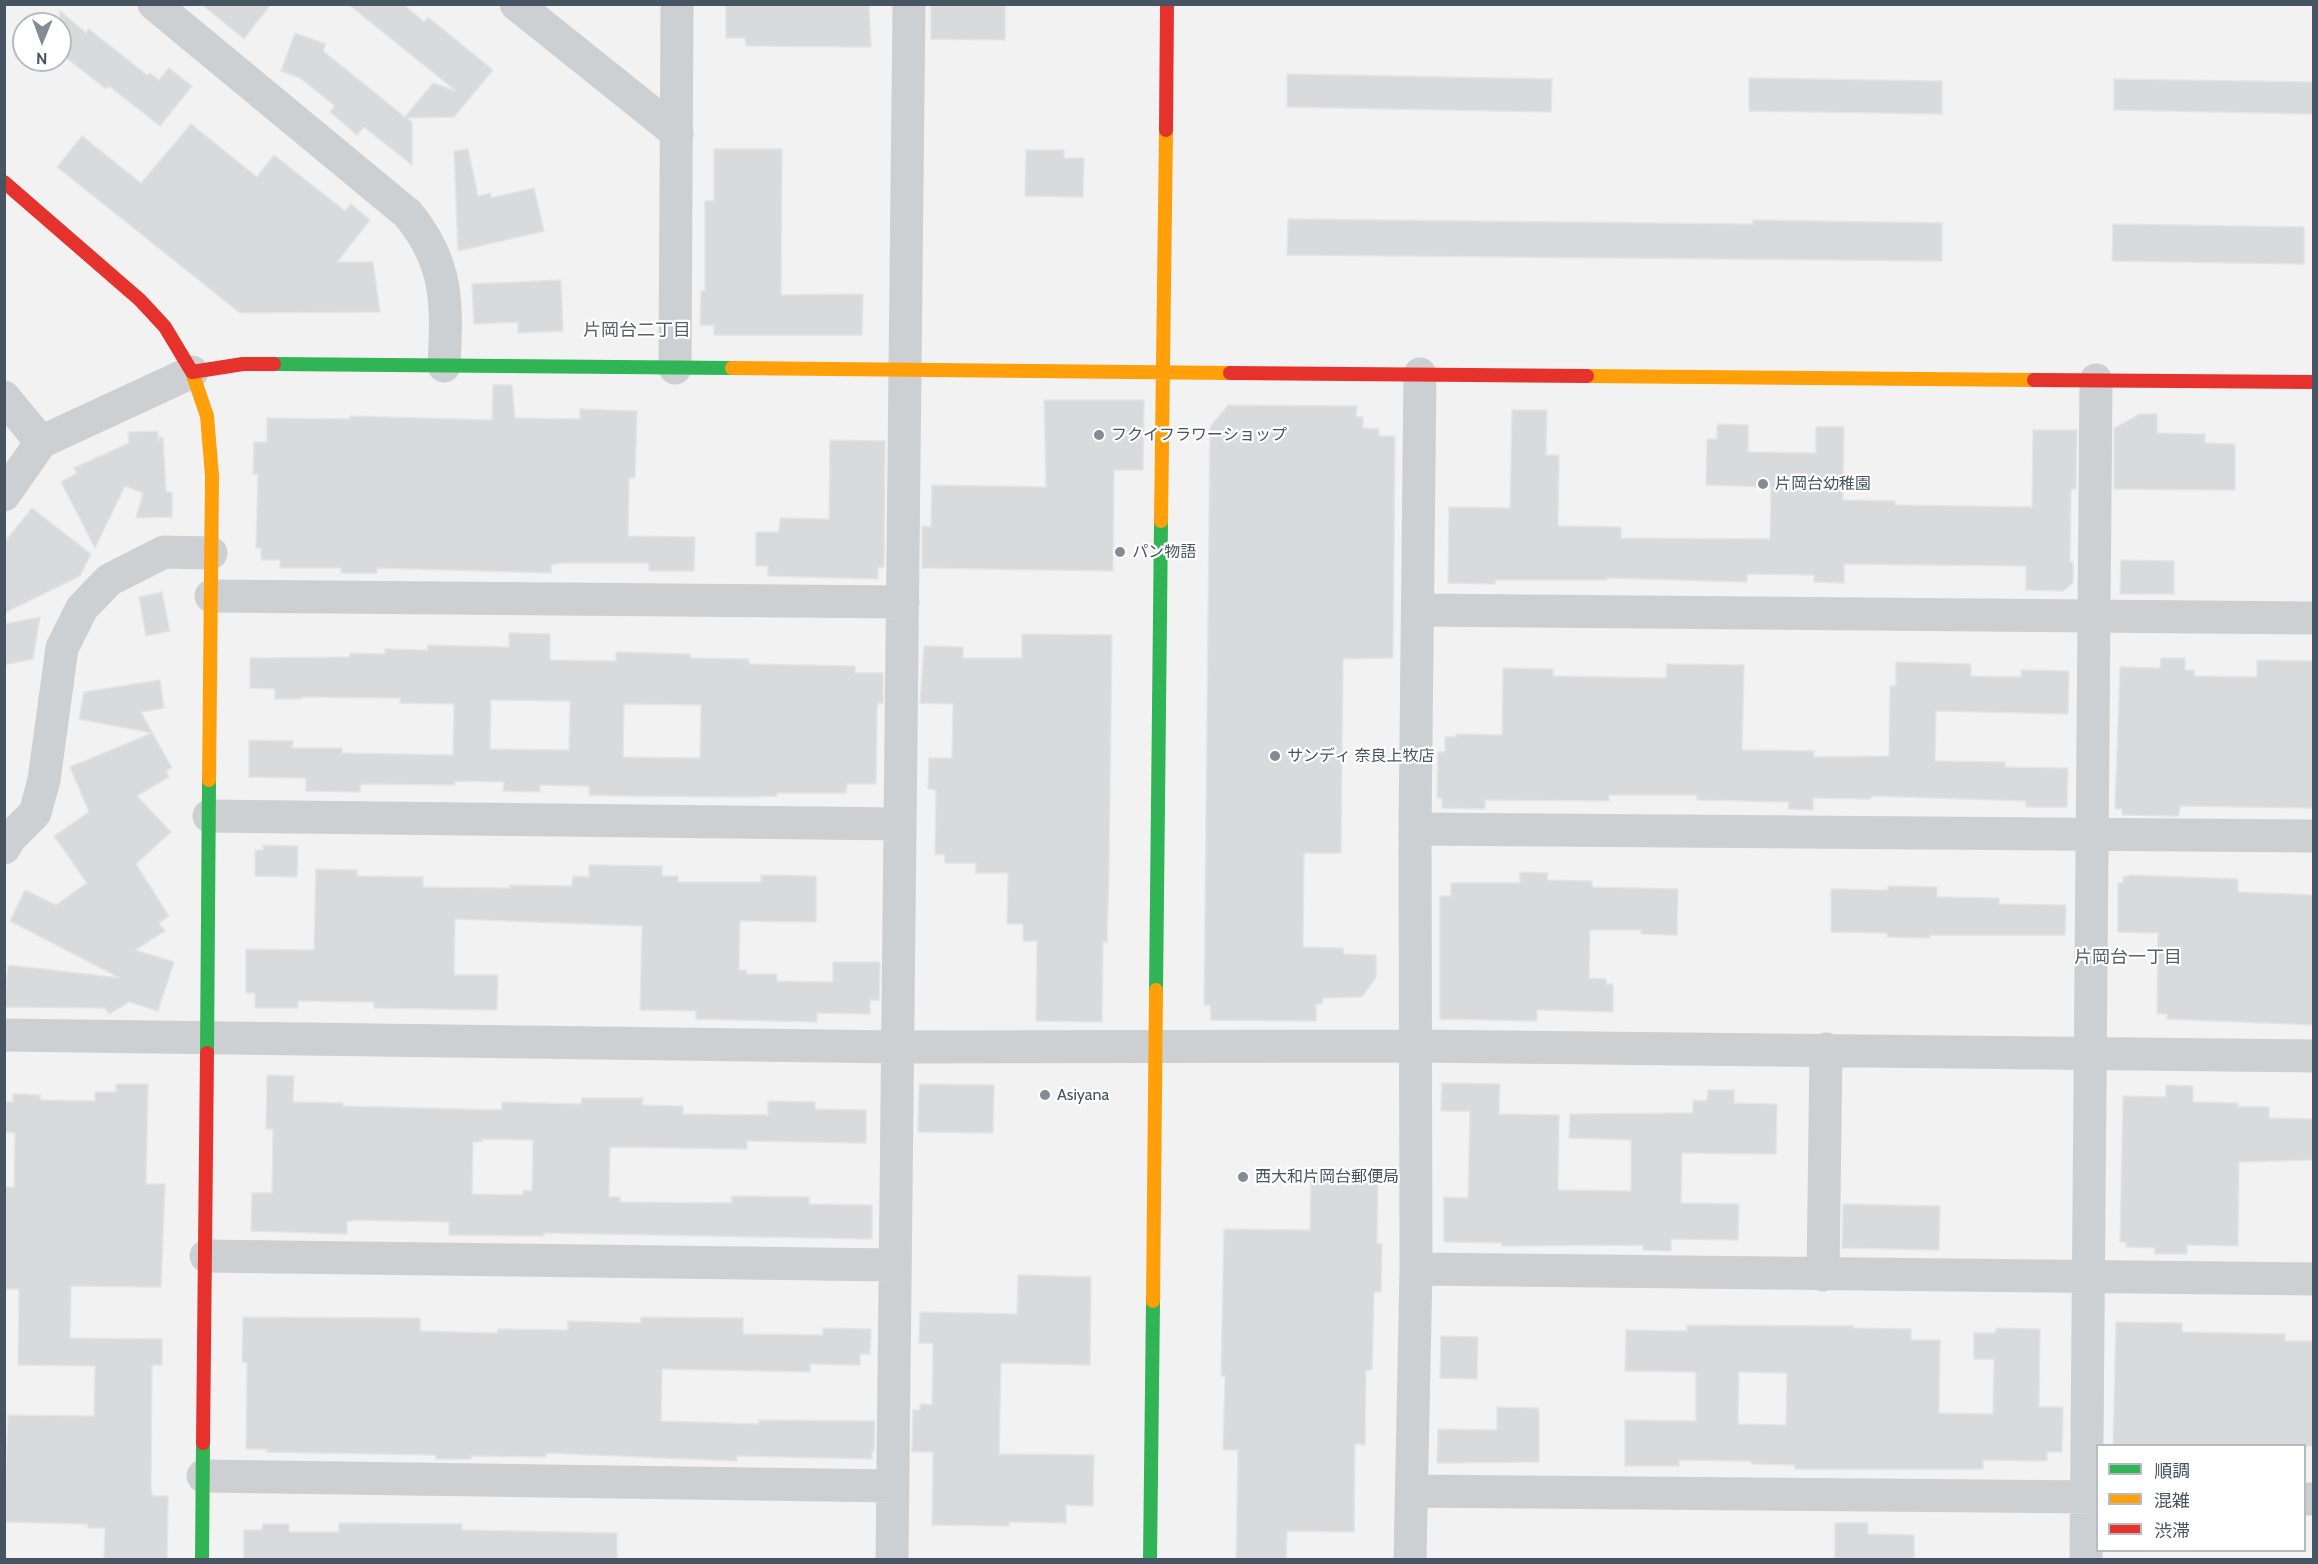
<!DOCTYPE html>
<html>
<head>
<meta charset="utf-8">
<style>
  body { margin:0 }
  #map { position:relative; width:2318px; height:1564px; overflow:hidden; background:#f3f2f2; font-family:Cabin,"Noto Sans JP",sans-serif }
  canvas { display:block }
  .frame { position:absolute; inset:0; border:6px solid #475461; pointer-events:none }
  .legend { position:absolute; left:2096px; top:1444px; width:210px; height:108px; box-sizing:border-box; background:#fff; border:2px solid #b5bbc0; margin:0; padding:8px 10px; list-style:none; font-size:18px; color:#475461 }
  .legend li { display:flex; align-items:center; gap:12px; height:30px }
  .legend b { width:30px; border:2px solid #b5bbc0 }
  .north { position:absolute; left:12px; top:12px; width:60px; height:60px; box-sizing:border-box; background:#fff; border:2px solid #b5bbc0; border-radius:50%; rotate:181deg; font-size:16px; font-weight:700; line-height:24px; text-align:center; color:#475461 }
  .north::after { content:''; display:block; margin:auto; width:21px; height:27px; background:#838b94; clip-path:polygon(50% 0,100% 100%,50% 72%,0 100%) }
</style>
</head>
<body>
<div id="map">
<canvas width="2318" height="1564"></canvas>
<div class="frame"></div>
<ul class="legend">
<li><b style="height:8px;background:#30b455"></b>順調</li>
<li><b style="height:8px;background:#ff9f0a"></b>混雑</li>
<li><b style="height:8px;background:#e5322d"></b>渋滞</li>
</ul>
<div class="north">N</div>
</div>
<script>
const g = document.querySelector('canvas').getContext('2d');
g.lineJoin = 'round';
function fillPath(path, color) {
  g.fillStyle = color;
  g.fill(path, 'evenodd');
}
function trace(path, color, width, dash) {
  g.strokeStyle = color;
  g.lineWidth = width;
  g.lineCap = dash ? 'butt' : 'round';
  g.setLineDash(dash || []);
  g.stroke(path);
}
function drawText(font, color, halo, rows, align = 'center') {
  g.font = font + ' Cabin,"Noto Sans JP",sans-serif';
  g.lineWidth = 4.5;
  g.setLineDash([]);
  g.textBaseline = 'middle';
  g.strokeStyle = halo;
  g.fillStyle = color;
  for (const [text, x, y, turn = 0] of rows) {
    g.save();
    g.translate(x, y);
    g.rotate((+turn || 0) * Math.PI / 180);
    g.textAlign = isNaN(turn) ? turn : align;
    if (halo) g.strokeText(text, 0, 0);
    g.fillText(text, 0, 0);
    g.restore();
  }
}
const building = new Path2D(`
  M 201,4 L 271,4 L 244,39 Z
  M 348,4 L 403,4 L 424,22 L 428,17 L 493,70 L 454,117 L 407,118 L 412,122 L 412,165 L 364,127 L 357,135 L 330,112 L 335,106 L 300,78 L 281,71 L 295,33 L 326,44 L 323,51 L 405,117 L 433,83 L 456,91 Z
  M 726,4 L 869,4 L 871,47 L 746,46 L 745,38 L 726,38 Z
  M 931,4 L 1005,4 L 1005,40 L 931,39 Z
  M 60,11 L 86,33 L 89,29 L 147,75 L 150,73 L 159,80 L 169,68 L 192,86 L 160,126 L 109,86 L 106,89 L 60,53 Z
  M 1287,74 L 1552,79 L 1551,112 L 1287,107 Z
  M 1749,78 L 1942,81 L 1942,114 L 1749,111 Z
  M 2114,79 L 2313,82 L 2313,114 L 2114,110 Z
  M 191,124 L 257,177 L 274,155 L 345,211 L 351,204 L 370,220 L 337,262 L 373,262 L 380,312 L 240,313 L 57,167 L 82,136 L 141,183 Z
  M 468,149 L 478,196 L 491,193 L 491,198 L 534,188 L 544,231 L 458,251 L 454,151 Z
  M 714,149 L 782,149 L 781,295 L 863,294 L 862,335 L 714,335 L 714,325 L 700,325 L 701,291 L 705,291 L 705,201 L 714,201 Z
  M 1026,150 L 1064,150 L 1064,158 L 1084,158 L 1083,197 L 1025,196 Z
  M 1288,219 L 1753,224 L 1753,220 L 1942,223 L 1942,261 L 1287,255 Z
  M 2113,224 L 2304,227 L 2304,264 L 2112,261 Z
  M 561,280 L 563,331 L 518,333 L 518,322 L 474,324 L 472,284 Z
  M 493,385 L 512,385 L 515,418 L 580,419 L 580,409 L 637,411 L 635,478 L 629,478 L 628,536 L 695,537 L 694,571 L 649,571 L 649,563 L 561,563 L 551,565 L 551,573 L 377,568 L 377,573 L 341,573 L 341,568 L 280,568 L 280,560 L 261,560 L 261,548 L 256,548 L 258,474 L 253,474 L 254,442 L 267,442 L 267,418 L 350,419 L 350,416 L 492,420 Z
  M 1044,400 L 1144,400 L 1143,470 L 1114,470 L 1113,571 L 922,568 L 922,526 L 931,527 L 932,485 L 1046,487 Z
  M 1228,405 L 1357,406 L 1356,417 L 1363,417 L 1363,428 L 1379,429 L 1379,436 L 1395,436 L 1393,658 L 1343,659 L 1341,853 L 1304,853 L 1303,947 L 1343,948 L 1344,954 L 1376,955 L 1376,977 L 1362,997 L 1323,998 L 1322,1004 L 1316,1004 L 1316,1021 L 1211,1020 L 1210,1005 L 1204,1005 L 1210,427 Z
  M 1512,410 L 1547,410 L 1546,455 L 1559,455 L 1558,526 L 1621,527 L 1621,538 L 1770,539 L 1771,487 L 1706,485 L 1707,439 L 1717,439 L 1717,424 L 1748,425 L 1748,452 L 1816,453 L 1816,427 L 1844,427 L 1843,500 L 1895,501 L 1895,505 L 2032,507 L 2033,430 L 2077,430 L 2076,489 L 2071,489 L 2070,562 L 2073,562 L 2073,583 L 2063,591 L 2026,590 L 2026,566 L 1844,564 L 1844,583 L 1814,582 L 1814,575 L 1747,574 L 1747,582 L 1607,578 L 1607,580 L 1495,580 L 1495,584 L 1448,583 L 1449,507 L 1510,508 Z
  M 2140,414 L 2157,414 L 2157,433 L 2205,434 L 2205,443 L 2235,444 L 2235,490 L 2114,489 L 2114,428 Z
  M 158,431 L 158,442 L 160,437 L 163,438 L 166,492 L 172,492 L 172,517 L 136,518 L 143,493 L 125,486 L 95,548 L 61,482 L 77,473 L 74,468 L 129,443 L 128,432 Z
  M 830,440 L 885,441 L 884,567 L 878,568 L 878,579 L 768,576 L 768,566 L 756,566 L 756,532 L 779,532 L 780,518 L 829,519 Z
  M 32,508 L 91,554 L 80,576 L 4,613 L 4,543 Z
  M 2121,560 L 2174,561 L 2174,594 L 2120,594 Z
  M 162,592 L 170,631 L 146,636 L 139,597 Z
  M 40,617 L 33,659 L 4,665 L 4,624 Z
  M 509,633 L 550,634 L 550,660 L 616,661 L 616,652 L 690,654 L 690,658 L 749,659 L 749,664 L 855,666 L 855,673 L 883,673 L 883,703 L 878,703 L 877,711 L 876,784 L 847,784 L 846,793 L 777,793 L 777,796 L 748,797 L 623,796 L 589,795 L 589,786 L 540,785 L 540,792 L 503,791 L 504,782 L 455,781 L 455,785 L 366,784 L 360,785 L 360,792 L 306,791 L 306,778 L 249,777 L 249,740 L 293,741 L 292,748 L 342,748 L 342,753 L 453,755 L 454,704 L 400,703 L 400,698 L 301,697 L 301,699 L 275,699 L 275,689 L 250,688 L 250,658 L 350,657 L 350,653 L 385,654 L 385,649 L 428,650 L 428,645 L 509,647 ZM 491,700 L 570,701 L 569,750 L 490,749 ZM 624,704 L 701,705 L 700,758 L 623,757 Z
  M 1022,634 L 1112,635 L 1109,866 L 1107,942 L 1103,942 L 1102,1022 L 1036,1021 L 1037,941 L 1023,941 L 1023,924 L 1007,924 L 1008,873 L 976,873 L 976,863 L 945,863 L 945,855 L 935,854 L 936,790 L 928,789 L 929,758 L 952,758 L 953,704 L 920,703 L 924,646 L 963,647 L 963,658 L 1022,658 Z
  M 2161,658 L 2185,658 L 2185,670 L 2194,670 L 2194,676 L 2257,677 L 2257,660 L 2313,661 L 2313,808 L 2180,806 L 2179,816 L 2122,815 L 2122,809 L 2115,809 L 2120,667 L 2160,668 Z
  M 1896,662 L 1971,664 L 1971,676 L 2021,677 L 2021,670 L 2069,671 L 2068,714 L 1936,711 L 1935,761 L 2005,762 L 2005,767 L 2068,768 L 2067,807 L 2026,807 L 2026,801 L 1871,796 L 1871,799 L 1813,798 L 1813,810 L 1788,809 L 1789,802 L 1697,800 L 1697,795 L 1609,795 L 1609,801 L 1485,800 L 1485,809 L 1442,808 L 1442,798 L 1437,798 L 1438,752 L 1445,752 L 1445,737 L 1456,737 L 1456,734 L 1502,735 L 1503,668 L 1553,669 L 1553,676 L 1666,678 L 1667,664 L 1744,665 L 1742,750 L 1814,751 L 1814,757 L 1889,756 L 1890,686 L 1896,686 Z
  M 160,680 L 164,708 L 141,712 L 172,768 L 166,771 L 169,777 L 137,796 L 171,832 L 136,864 L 169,916 L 159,923 L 165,931 L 135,950 L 174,962 L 158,1011 L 129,1002 L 109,1014 L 105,1008 L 4,1007 L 8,965 L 120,978 L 10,921 L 25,890 L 56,905 L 87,883 L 54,836 L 89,812 L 70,767 L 152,733 L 79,719 L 84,692 Z
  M 263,845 L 298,846 L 297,877 L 255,876 L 255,850 L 263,850 Z
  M 589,865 L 662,866 L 662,876 L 678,876 L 678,882 L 761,882 L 761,875 L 816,876 L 816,922 L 740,921 L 739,970 L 746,970 L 746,974 L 777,974 L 777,981 L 833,982 L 833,962 L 880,962 L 879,1000 L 870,1000 L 870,1014 L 817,1013 L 817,1022 L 696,1019 L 696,1011 L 640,1010 L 642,926 L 455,919 L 454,975 L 498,975 L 497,1010 L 374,1008 L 374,1002 L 298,1001 L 298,1008 L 255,1008 L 255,993 L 246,993 L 246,949 L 314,950 L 316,869 L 357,870 L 357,876 L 423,877 L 423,887 L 510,888 L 510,885 L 572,886 L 573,876 L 589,877 Z
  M 1520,872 L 1548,873 L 1547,880 L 1592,881 L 1592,887 L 1678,889 L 1677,935 L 1641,934 L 1641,930 L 1590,930 L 1589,978 L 1606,979 L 1606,984 L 1613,984 L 1613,1012 L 1537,1010 L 1537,1021 L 1440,1019 L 1440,896 L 1451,896 L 1451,883 L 1520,883 Z
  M 2131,875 L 2238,879 L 2238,892 L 2313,895 L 2313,1025 L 2167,1019 L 2167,1014 L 2157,1014 L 2158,933 L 2118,932 L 2118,883 L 2123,883 L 2123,877 Z
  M 1888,886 L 1937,887 L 1937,897 L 1999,898 L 1999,904 L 2066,905 L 2065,935 L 1930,935 L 1930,938 L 1887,937 L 1887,933 L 1831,932 L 1831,889 L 1888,890 Z
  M 267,1075 L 294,1076 L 293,1102 L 343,1103 L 343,1106 L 502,1110 L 502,1102 L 581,1104 L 582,1098 L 643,1098 L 642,1105 L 683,1106 L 683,1114 L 768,1115 L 768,1101 L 815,1102 L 815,1109 L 866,1110 L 866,1143 L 747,1141 L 747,1149 L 610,1147 L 609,1197 L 620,1197 L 620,1202 L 732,1203 L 732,1196 L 809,1197 L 809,1204 L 872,1205 L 872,1239 L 544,1233 L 544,1236 L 449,1235 L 449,1222 L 355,1220 L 347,1222 L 347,1234 L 251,1231 L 252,1193 L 272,1193 L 273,1129 L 266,1129 ZM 482,1139 L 533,1140 L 532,1191 L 523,1190 L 523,1195 L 472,1194 L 473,1142 L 482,1142 Z
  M 1442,1083 L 1500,1084 L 1499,1114 L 1559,1115 L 1558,1190 L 1631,1191 L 1631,1140 L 1569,1138 L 1570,1114 L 1693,1113 L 1693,1100 L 1707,1101 L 1708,1090 L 1734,1090 L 1734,1103 L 1777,1104 L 1776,1154 L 1682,1153 L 1681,1203 L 1739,1204 L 1738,1240 L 1671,1239 L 1671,1251 L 1643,1250 L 1643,1245 L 1502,1246 L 1502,1243 L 1444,1242 L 1444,1197 L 1468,1198 L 1470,1111 L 1441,1111 Z
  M 116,1084 L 148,1084 L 146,1184 L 165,1184 L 161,1287 L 71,1286 L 70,1338 L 162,1339 L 162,1365 L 152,1365 L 151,1485 L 152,1496 L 168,1496 L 167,1560 L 104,1560 L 105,1528 L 88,1528 L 88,1524 L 4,1522 L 8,1415 L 94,1416 L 95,1366 L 18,1365 L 19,1289 L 4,1289 L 4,1187 L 14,1187 L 15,1133 L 4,1132 L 4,1102 L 13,1102 L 13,1094 L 40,1095 L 40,1100 L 95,1101 L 95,1092 L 116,1092 Z
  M 919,1084 L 994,1085 L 993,1133 L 918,1132 Z
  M 2166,1085 L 2193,1086 L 2193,1102 L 2238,1103 L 2238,1107 L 2269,1107 L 2269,1118 L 2313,1119 L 2313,1160 L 2239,1162 L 2238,1246 L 2187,1245 L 2187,1254 L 2155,1254 L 2155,1248 L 2126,1247 L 2126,1242 L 2120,1242 L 2123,1096 L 2166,1097 Z
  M 1311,1171 L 1378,1172 L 1377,1243 L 1382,1244 L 1381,1292 L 1374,1292 L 1372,1370 L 1366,1370 L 1365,1445 L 1355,1444 L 1354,1532 L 1287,1531 L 1286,1560 L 1236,1560 L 1238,1450 L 1223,1450 L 1225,1376 L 1221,1376 L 1224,1229 L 1310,1230 Z
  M 1843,1204 L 1940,1206 L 1939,1250 L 1842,1248 Z
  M 1018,1275 L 1091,1277 L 1090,1365 L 1001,1363 L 999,1454 L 1094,1455 L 1093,1506 L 1066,1505 L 1066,1523 L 1009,1522 L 1009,1526 L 932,1525 L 933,1452 L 912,1452 L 913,1410 L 920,1410 L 920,1404 L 932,1405 L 933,1343 L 919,1343 L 920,1312 L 1017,1314 Z
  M 243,1317 L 420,1318 L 420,1331 L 497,1333 L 498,1329 L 568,1330 L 568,1321 L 641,1323 L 641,1317 L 743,1318 L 743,1334 L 823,1335 L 823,1328 L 871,1329 L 870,1354 L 860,1354 L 860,1365 L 810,1364 L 810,1372 L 662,1369 L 661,1421 L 759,1424 L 759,1420 L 875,1421 L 874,1451 L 872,1451 L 872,1459 L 737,1456 L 737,1461 L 546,1453 L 546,1457 L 471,1456 L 471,1459 L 436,1459 L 436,1455 L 266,1452 L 267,1449 L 246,1449 L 247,1362 L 242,1362 Z
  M 2116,1322 L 2182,1323 L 2182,1332 L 2285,1334 L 2285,1341 L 2313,1341 L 2313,1446 L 2113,1446 Z
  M 1687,1325 L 1853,1326 L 1853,1328 L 1911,1329 L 1911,1340 L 1940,1340 L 1939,1413 L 1993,1414 L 1994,1359 L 1974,1359 L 1974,1333 L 1995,1333 L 1996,1328 L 2040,1329 L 2039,1407 L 2063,1407 L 2062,1452 L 2047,1452 L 2047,1461 L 1983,1460 L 1983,1469 L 1795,1469 L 1795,1465 L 1751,1464 L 1751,1461 L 1679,1460 L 1679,1466 L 1625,1466 L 1625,1420 L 1696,1421 L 1696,1372 L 1625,1371 L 1626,1330 L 1687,1331 ZM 1739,1372 L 1787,1373 L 1786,1425 L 1738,1424 Z
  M 1441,1336 L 1478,1337 L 1477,1379 L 1440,1378 Z
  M 1497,1407 L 1539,1408 L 1539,1462 L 1437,1463 L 1438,1429 L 1497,1430 Z
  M 339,1523 L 462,1524 L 462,1530 L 617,1533 L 617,1560 L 244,1560 L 244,1530 L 262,1530 L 263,1524 L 289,1524 L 289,1532 L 339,1532 Z
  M 1835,1523 L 1868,1523 L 1868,1534 L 1914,1535 L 1914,1560 L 1835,1560 Z`);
fillPath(building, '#d9dadc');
trace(building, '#e4e4e5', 1.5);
trace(new Path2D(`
  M 154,4 L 408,214 C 449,264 447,304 444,366
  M 516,4 L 677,133
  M 675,368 L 677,4
  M 4,397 L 41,442
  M 4,495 L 41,442 L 192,372
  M 211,596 L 903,602
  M 1418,610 L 2314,618
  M 209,816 L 899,824
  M 1415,829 L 2314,836
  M 4,848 L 10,838 L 35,813 L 44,780 L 62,648 L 82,608 L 109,580 L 164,552 L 211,553
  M 4,1035 L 898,1047 L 1415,1046 L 2314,1056
  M 206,1256 L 895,1265
  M 1416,1269 L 2314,1279
  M 1823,1275 L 1826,1049
  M 203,1476 L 893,1486
  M 1412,1491 L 2098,1497
  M 2304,1499 L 2314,1499
  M 892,1560 L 909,4
  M 1410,1560 L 1416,1269 L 1415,829 L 1420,374
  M 2086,1560 L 2096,380`), '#cdd0d3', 33);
trace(new Path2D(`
  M 274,364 L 732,368
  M 1156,990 L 1161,521
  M 207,1053 L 209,780
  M 202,1560 L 203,1443
  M 1150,1560 L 1153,1301`), '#30b455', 14);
trace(new Path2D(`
  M 732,368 L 1230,373
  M 192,372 L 207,416 L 212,476 L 209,780
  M 1587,376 L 2034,380
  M 1161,521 L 1166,130
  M 1153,1301 L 1156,990`), '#ff9f0a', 14);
trace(new Path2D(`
  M 1166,130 L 1167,4
  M 4,182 L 140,300 L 165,327 L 192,372 L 243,364 L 274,364
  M 1230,373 L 1587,376
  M 2034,380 L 2314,382
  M 203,1443 L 207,1053`), '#e5322d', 14);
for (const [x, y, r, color] of [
  [1099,435,6,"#838b94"],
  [1763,484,6,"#838b94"],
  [1120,552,6,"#838b94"],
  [1275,756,6,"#838b94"],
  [1045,1095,6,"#838b94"],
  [1243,1177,6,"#838b94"]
]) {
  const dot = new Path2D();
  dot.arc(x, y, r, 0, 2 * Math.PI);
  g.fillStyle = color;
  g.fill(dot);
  trace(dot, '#fff', 2);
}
drawText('16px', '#475461', '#fff', [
  ["フクイフラワーショップ",1111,435],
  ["片岡台幼稚園",1775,484],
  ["パン物語",1132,552],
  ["サンディ 奈良上牧店",1287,756],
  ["Asiyana",1057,1095],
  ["西大和片岡台郵便局",1255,1177]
], 'left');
drawText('18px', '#5d6167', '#fff', [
  ["片岡台二丁目",637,331],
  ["片岡台一丁目",2128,958]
]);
</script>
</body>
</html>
